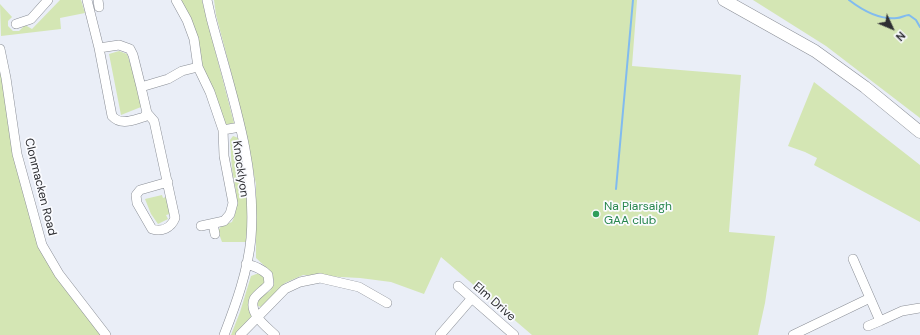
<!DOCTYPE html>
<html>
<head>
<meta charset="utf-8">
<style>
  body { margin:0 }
  #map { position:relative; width:920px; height:335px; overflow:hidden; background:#eaeef7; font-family:"DM Sans",sans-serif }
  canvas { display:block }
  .north { position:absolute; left:872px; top:8px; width:40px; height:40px; -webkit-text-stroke:3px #fafbff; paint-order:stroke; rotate:134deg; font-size:11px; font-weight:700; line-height:16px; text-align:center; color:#2e2f33 }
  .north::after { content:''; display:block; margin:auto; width:14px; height:18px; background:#2e2f33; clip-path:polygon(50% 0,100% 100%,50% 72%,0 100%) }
</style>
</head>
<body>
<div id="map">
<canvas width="920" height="335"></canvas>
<div class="north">N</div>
</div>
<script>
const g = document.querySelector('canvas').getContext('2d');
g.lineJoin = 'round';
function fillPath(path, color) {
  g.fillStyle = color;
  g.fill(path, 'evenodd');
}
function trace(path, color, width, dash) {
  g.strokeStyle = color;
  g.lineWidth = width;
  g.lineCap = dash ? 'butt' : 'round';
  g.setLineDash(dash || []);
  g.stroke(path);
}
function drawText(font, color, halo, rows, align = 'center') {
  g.font = font + ' "DM Sans",sans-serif';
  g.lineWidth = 3.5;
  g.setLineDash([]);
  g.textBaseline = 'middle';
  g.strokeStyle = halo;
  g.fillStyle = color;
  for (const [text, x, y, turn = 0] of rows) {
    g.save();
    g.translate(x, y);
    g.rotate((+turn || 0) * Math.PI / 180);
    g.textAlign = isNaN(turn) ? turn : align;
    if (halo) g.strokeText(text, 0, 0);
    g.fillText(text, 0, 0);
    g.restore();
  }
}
fillPath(new Path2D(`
  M 60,0 L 81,0 L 85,13 L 60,18 L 61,29 L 1,36 L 0,4 L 12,17 L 8,21 L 8,26 L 13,31 L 19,31 L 25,25 L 32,29 Z
  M 179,0 L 202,0 L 234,123 L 225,125 L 204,72 L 197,42 Z
  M 214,0 L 637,0 L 632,66 L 741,75 L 729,232 L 775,236 L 765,303 L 758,335 L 532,335 L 441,257 L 424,294 L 391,282 L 360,278 L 303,275 L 285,283 L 261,307 L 258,306 L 257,302 L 262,295 L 270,291 L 274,281 L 270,271 L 256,258 L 256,184 L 231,72 L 216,15 Z
  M 753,0 L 920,0 L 920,118 L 826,46 Z
  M 119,51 L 127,54 L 138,86 L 141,107 L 121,115 L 109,54 Z
  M 0,66 L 39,246 L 103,335 L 0,335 Z
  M 814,82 L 920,165 L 920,222 L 814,165 L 817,158 L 805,152 L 788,146 Z
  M 233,136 L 241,139 L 250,207 L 246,242 L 222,242 L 218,231 L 221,226 L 232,222 C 241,203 235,189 232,169 C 231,160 231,150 230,140 Z
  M 162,195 L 163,198 L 166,197 L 170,214 L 166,215 L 168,219 L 158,224 L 151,214 L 145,199 Z
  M 259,273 L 264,277 L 264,283 C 254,295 245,300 252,316 L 235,335 L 231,335 L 240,312 L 251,276 Z`), '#d4e6b4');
trace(new Path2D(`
  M 849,0 C 862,10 880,20 897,18 C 901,18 905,15 909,15 L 916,20 L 920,27
  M 616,189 L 633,0`), '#81bbef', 2);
const minor = new Path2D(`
  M 87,0 L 99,48 L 112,116 C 121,126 133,120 144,117 L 147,113 L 141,87 L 168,79 L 182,71 L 198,67
  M 98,0 L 99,7
  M 176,0 L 187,20 L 194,39 L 198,67 L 210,92 L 223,130 L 240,127
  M 207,0 L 211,18 C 230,90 257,163 251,238 C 248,271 236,304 224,335
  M 16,24 L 31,19 L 48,0
  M 99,48 L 119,45 L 130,49 L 133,55 L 141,87
  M 0,49 L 6,78 L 17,154 L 42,245 L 59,274 L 106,335
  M 147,113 L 154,121 L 175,218 C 171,228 162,232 152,229 L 137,203 L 136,195 L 140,190 L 168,182
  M 213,224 L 215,234
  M 201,226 L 224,221 L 230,214 L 233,203 L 224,156 L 223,130
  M 853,259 L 880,321 L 902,311 L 920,308
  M 246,264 C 255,266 262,269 268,275 L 269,284 C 265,289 257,294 254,299 C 248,314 267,327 275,335
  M 458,286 L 514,335
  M 868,326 L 880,321
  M 240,335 L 285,289 L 300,282 L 320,278 L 359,287 L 387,303
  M 440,335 L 472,298
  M 793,335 L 870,298`);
const major = new Path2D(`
  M 724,0 L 815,51 L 865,87 L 920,132`);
trace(minor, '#8a8e96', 10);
trace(major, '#8a8e96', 13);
trace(minor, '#fff', 9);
trace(major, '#fff', 12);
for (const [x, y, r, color] of [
  [596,214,4,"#2e9e5b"]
]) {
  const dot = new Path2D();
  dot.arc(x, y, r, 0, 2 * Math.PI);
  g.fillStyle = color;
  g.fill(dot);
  trace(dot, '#fafbff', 1.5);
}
drawText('12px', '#2e2f33', '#fafbff', [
  ["Knocklyon",240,169,82],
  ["Clonmacken Road",40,187,76],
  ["Elm Drive",494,302,41]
]);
drawText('12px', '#27864d', '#fafbff', [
  ["Na Piarsaigh",604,207],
  ["GAA club",604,221]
], 'left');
</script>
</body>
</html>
